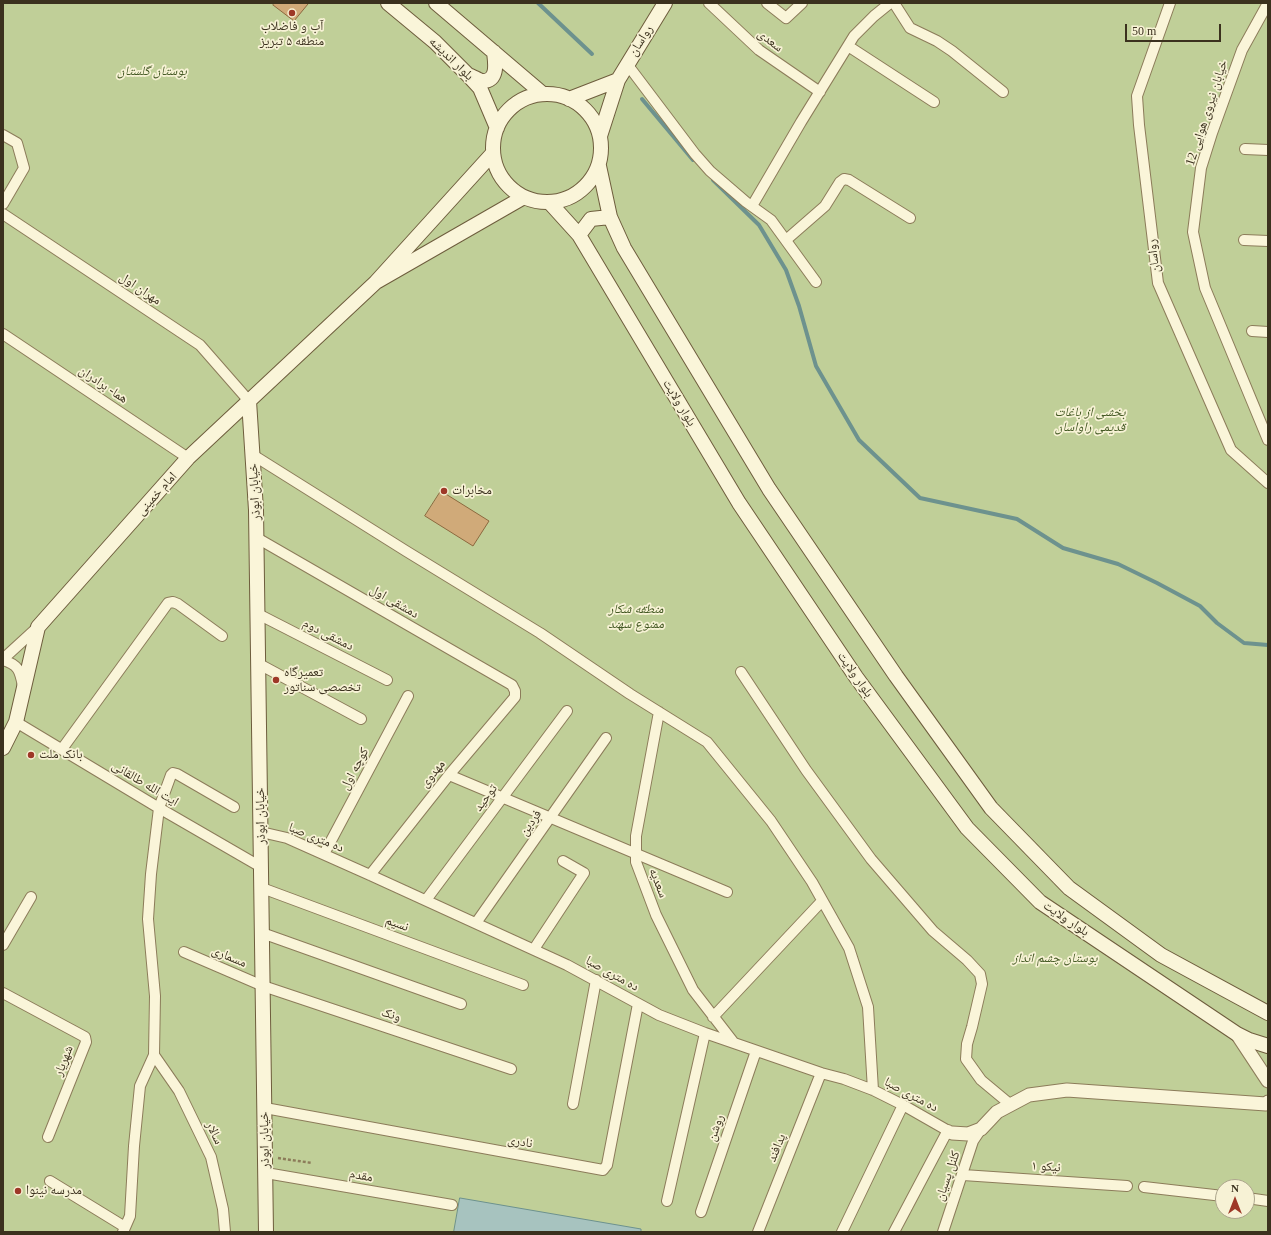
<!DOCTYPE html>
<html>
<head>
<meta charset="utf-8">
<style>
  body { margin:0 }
  #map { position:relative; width:1271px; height:1235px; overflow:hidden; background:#f0e9c5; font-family:"Times New Roman",serif }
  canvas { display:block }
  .frame { position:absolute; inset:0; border:4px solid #3b311e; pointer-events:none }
  .north { position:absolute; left:1215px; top:1179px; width:40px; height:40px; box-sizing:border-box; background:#f7f2d5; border:1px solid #aca58c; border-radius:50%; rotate:0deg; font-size:11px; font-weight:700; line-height:16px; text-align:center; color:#3b311e }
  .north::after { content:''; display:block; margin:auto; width:14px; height:18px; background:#9e3827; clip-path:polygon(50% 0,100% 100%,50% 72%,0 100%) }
  .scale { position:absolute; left:1125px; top:24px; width:96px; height:18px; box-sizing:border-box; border:2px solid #3b311e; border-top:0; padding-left:5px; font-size:12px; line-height:14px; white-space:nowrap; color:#3b311e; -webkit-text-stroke:3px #f7f2d5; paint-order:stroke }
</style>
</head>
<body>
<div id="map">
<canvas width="1271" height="1235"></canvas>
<div class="frame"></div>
<div class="north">N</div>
<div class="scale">50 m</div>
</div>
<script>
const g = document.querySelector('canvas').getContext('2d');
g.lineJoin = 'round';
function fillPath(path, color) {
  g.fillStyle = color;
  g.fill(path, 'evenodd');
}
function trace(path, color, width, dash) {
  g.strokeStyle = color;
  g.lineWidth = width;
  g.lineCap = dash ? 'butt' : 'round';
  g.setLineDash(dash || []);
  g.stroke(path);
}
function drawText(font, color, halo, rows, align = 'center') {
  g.font = font + ' "Times New Roman","Noto Naskh Arabic",serif';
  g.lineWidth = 3.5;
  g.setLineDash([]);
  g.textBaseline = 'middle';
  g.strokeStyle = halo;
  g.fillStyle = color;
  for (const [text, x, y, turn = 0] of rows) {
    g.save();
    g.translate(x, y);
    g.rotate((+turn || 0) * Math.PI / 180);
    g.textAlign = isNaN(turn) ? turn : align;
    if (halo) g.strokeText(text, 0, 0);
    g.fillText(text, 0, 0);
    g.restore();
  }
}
fillPath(new Path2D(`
  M 3,3 L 1268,3 L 1268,1232 L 3,1232 ZM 1223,1187 L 1247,1187 L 1247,1211 L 1223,1211 Z`), '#c0cf98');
const water = new Path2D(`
  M 460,1198 L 641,1229 L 641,1232 L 454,1232 Z`);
fillPath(water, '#a7c3bf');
trace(water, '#6d928e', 1);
trace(new Path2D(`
  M 538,3 L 592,54
  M 642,99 L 693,160
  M 713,180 L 759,225 L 786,270 L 799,306 L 816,366 L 859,440 L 920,498 L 1017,519 L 1063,548 L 1118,564 L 1157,583 L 1200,606 L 1217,623 L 1244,643 L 1268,645`), '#6d928e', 4);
const building = new Path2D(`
  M 275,3 L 306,3 L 308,4 L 294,21 L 273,5 Z
  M 441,491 L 489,521 L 473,546 L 425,516 Z`);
fillPath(building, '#d0aa79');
trace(building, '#8c693f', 1);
const minor = new Path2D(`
  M 709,3 L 759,50 L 820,92
  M 767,3 L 786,18 L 802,3
  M 894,3 L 910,28 L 937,41 L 952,51 L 1003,92
  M 1170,3 L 1137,96 L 1139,125 L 1158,283 L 1231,450 L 1268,483
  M 1268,3 L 1242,50 L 1212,133 L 1201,168 L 1193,232 L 1205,288 L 1268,440
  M 848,46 L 934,102
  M 627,64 L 695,154 L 710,171 L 746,202 L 771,220 L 816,282
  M 3,135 L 17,143 L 24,168 L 3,204
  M 1245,149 L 1268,150
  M 752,206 L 801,122 L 854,36 L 874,16 L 890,3
  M 3,214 L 200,345 L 249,401
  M 786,240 L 825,206 L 840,182 L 844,179 L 849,180 L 910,218
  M 1244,240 L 1268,241
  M 1252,331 L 1268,332
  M 3,334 L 188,458
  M 253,455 L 406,551 L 540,633 L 630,694 L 707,742 L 771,821 L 812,882 L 849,948 L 868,1007 L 873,1090
  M 257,538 L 512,685 L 515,691 L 515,697 L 449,775 L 370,875
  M 258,614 L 387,680
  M 3,659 L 38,627
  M 3,660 C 19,665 20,671 23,686
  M 259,664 L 361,719
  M 741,672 L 806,770 L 871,859 L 933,931 L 967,960 L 980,974 L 982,984 L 972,1027 L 967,1044 L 966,1059 L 981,1080 L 1011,1105
  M 659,712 L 636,836 L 636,862 L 656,915 L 693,990 L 734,1043
  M 16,722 L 159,808 L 261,867
  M 62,749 L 168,603 L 173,602 L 178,604 L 222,636
  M 449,775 L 727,892
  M 261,832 L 287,838 L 370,875 L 567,965 L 659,1015 L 705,1033 L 821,1073 L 844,1079 L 873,1090 L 903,1105 L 952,1133
  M 324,854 L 408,696
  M 262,888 L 523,985
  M 426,900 L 567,711
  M 476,923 L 606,738
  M 262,933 L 461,1004
  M 3,945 L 31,897
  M 534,949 L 584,873 L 563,861
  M 184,952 L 263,986 L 511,1069
  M 3,993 L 85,1037 L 86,1042 L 48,1137
  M 713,1017 L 822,901
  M 154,1055 L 179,1091 L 211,1157 L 223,1209 L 225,1232
  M 573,1104 L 596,980
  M 265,1108 L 603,1170 L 607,1165 L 638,1004
  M 266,1173 L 452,1205
  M 963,1175 L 1127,1186
  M 50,1181 L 125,1227
  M 1144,1187 L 1223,1196
  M 1247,1198 L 1268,1201
  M 667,1201 L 705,1033
  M 701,1212 L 756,1051
  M 123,1232 L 130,1216 L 134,1146 L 140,1086 L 154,1055 L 155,996 L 148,919 L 151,874 L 159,808 L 171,775 L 173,773 L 177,774 L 234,807
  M 758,1232 L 821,1073
  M 842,1232 L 903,1105
  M 894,1232 L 948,1130
  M 943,1232 L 973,1141 L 981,1129`);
const tertiary = new Path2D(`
  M 1237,1034 L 1268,1081
  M 952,1133 L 968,1134 L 981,1129 L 997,1112 L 1029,1095 L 1067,1090 L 1266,1104 L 1268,1102`);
const secondary = new Path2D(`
  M 388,3 L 435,42 L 468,75 L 480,88 L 497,128
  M 436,3 L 543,94
  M 468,75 C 473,76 479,81 483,81 C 499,81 495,61 494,52
  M 618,80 L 665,3
  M493 148a54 54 0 1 1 108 0a54 54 0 1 1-108 0Z
  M 569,99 L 618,80 L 600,136
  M 493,153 L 376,282 L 524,197
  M 599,166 L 610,217 L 624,248 L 769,489 L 896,676 L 991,808 L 1069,888 L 1161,955 L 1268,1013
  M 550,203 L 579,235 L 739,503 L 856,677 L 967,828 L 1040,902 L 1237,1034 L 1249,1040 L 1268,1046
  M 579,235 L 591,219 L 610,217
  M 249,401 L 256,510 L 266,1232
  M 3,748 L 16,722 L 38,627 L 188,458 L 376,282`);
trace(minor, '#8c7c5a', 12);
trace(tertiary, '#8c7c5a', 15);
trace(secondary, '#6e5d3d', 16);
trace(new Path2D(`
  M 278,1158 L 312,1163`), '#8c7c5a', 2.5, [3, 2]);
trace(minor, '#faf5d9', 10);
trace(tertiary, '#faf5d9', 13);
trace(secondary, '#faf5d9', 14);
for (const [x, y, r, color] of [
  [292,13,4,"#9e3827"],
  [444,491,4,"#9e3827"],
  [276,680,4,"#9e3827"],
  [31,755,4,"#9e3827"],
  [18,1191,4,"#9e3827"]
]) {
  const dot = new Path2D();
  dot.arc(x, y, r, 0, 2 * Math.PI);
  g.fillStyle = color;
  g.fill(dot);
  trace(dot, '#f7f2d5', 1.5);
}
drawText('13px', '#3b311e', '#f7f2d5', [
  ["آب و فاضلاب",292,27,"center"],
  ["منطقه ۵ تبریز",292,42,"center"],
  ["مخابرات",452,491],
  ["تعمیرگاه",284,673],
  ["تخصصی سناتور",284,688],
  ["بانک ملت",39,755],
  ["مدرسه نینوا",26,1191]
], 'left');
drawText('13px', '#3b311e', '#f7f2d5', [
  ["رواسان",641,41,-58],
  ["سعدی",770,41,38],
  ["بلوار اندیشه",451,59,44],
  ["خیابان نیروی هوایی 12",1207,113,-72],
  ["رواسان",1154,256,-97],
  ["مهران اول",140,289,34],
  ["هما- برادران",103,385,34],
  ["بلوار ولایت",679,403,59],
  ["خیابان ابوذر",255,492,-93],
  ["امام خمینی",157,494,-48],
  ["دمشقی اول",394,602,30],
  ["دمشقی دوم",328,635,27],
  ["بلوار ولایت",855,675,55],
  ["کوچه اول",355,769,-62],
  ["مهدوی",433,774,-51],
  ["ایت الله طالقانی",145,784,31],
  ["توحید",486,798,-53],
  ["خیابان ابوذر",261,816,-91],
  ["فردین",531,823,-55],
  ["ده متری صبا",316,838,22],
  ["سعدیه",658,883,69],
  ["بلوار ولایت",1066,919,34],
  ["نسیم",397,924,20],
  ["مسماری",229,957,23],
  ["ده متری صبا",612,974,29],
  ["ونک",391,1015,18],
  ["شهریار",64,1061,-68],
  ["ده متری صبا",911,1095,28],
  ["روشن",716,1128,-71],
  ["سالار",214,1133,64],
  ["خیابان ابوذر",265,1140,-91],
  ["نادری",520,1142,10],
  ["پدافند",777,1148,-68],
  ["نیکو ۱",1046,1167,4],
  ["مقدم",361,1176,10],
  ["کلنل پسیان",948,1176,-71]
]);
drawText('italic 13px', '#445924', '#f7f2d5', [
  ["بوستان گلستان",152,72],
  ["بخشی از باغات",1090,413],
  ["قدیمی راواسان",1090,428],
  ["منطقه شکار",636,610],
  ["ممنوع سهند",636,625],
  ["بوستان چشم انداز",1055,959]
]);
</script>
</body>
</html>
